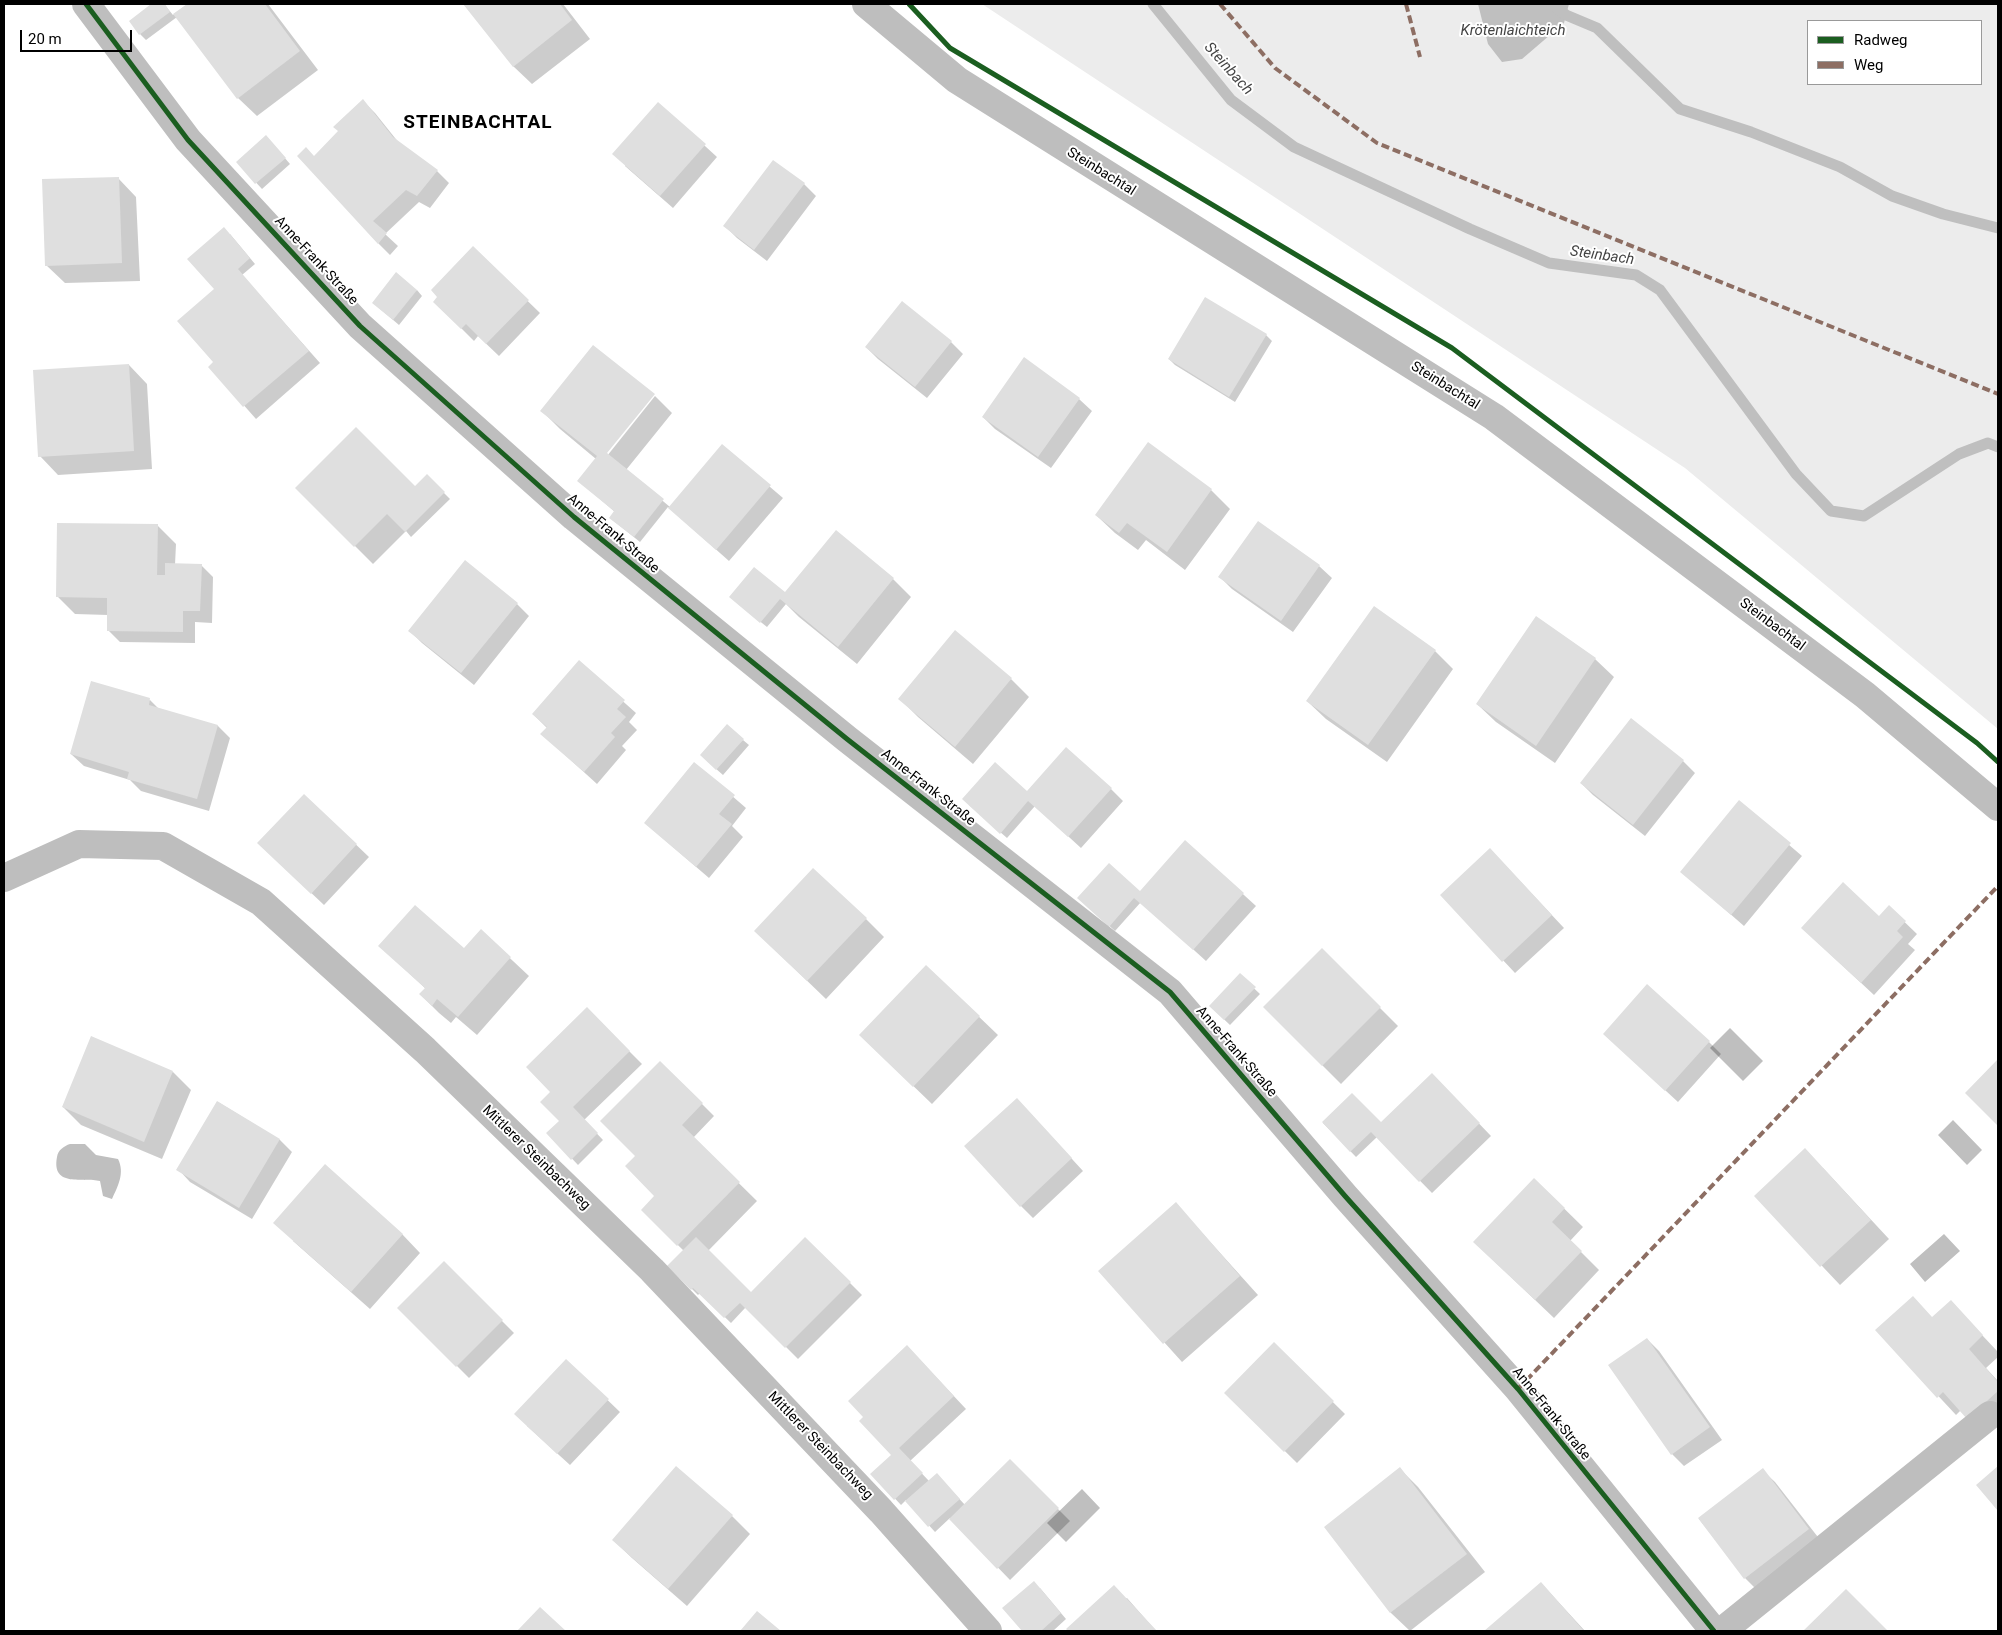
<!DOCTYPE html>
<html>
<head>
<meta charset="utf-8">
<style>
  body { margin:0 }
  #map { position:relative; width:2002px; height:1635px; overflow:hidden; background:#fff; font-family:Roboto,sans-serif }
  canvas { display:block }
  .frame { position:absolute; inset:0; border:5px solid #000; pointer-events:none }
  .legend { position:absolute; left:1807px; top:20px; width:175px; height:65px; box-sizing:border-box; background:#fff; border:1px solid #999; margin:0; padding:6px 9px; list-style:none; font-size:15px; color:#000 }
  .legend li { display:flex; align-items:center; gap:10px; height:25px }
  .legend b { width:25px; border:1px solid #999 }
  .scale { position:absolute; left:20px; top:30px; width:112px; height:22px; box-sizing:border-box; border:2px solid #000; border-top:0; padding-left:6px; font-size:15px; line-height:18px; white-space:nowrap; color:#000; -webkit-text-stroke:4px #fff; paint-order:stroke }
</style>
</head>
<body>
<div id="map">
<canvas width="2002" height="1635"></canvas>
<div class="frame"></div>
<ul class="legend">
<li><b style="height:6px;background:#1b5e20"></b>Radweg</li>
<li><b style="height:6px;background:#8d6e63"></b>Weg</li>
</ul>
<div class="scale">20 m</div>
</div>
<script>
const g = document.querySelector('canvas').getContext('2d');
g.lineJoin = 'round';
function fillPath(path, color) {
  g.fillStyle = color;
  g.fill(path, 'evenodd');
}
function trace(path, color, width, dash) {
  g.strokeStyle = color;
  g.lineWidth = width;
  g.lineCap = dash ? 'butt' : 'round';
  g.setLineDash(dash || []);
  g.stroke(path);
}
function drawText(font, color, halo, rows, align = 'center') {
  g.font = font + ' Roboto,sans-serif';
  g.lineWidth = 4;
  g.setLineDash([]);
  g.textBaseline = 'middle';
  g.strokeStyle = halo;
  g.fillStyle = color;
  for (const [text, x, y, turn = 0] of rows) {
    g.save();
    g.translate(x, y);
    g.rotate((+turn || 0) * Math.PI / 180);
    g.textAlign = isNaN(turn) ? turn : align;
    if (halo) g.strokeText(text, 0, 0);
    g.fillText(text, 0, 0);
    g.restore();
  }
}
fillPath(new Path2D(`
  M 982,4 L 1998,4 L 1998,729 L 1685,468 ZM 1808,21 L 1981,21 L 1981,84 L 1808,84 Z`), '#ececec');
fillPath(new Path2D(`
  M 1478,4 L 1569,4 L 1564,23 L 1522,59 L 1502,62 L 1488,44 Z
  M 1730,1028 L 1763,1061 L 1743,1081 L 1710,1048 Z
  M 1953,1120 L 1982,1150 L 1967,1165 L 1938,1135 Z
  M 70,1144 L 85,1144 L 96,1155 L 118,1159 C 125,1173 118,1186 112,1199 L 103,1196 L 100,1181 C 84,1177 51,1188 57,1157 C 58,1150 64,1146 70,1144 Z
  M 1944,1234 L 1960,1251 L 1925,1282 L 1910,1264 Z
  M 1082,1489 L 1100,1508 L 1066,1542 L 1047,1523 Z`), '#bfbfbf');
fillPath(new Path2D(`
  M 153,4 L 164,4 L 173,15 L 189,4 L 268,4 L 318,70 L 257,116 L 238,98 L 177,17 L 146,40 L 140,34 L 131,21 Z
  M 466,4 L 563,4 L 590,39 L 532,84 L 513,66 Z
  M 363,101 L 375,113 L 399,143 L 437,171 L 449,183 L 430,208 L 419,202 L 385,234 L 398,246 L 390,255 L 378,243 L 315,157 L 339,132 Z
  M 658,103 L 717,157 L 673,208 L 625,166 Z
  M 272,143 L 290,164 L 262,189 L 237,162 Z
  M 118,178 L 136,197 L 140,281 L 65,283 L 46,265 Z
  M 804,184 L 816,196 L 767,261 L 737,238 L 725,226 Z
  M 230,234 L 255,264 L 242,275 L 320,363 L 256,419 L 210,367 L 214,363 L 216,289 Z
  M 473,248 L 540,313 L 499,356 L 478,336 L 474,341 L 447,314 Z
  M 417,290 L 422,296 L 399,325 L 379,308 Z
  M 1266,335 L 1272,341 L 1235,402 L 1175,365 L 1169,359 Z
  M 951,342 L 963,354 L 927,398 L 878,359 L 866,347 Z
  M 594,347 L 654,395 L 652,395 L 597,465 L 599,466 L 655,396 L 672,413 L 626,470 L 670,507 L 722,446 L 783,498 L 729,561 L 668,507 L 640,542 L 610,518 L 615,512 L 579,481 L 596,459 L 560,429 L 542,411 Z
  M 129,365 L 147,384 L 152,469 L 58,475 L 40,456 Z
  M 1079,399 L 1092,411 L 1051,468 L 995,429 L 983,417 Z
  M 1148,444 L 1211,490 L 1230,509 L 1185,570 L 1146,540 L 1138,550 L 1115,533 L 1096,515 Z
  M 427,476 L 450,499 L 411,537 L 406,531 L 373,564 L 297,488 L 415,487 Z
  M 157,525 L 176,544 L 175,565 L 201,565 L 213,577 L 212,623 L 195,622 L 195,643 L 120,642 L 108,630 L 108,615 L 75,614 L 57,596 Z
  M 1319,566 L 1332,578 L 1293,632 L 1232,589 L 1220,577 Z
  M 893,579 L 911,597 L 857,664 L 799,617 L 786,604 L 767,627 L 737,603 Z
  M 517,604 L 529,616 L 474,685 L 422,643 L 410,631 Z
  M 1435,651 L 1453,669 L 1387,762 L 1326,719 L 1307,701 Z
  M 1595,659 L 1614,677 L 1555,763 L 1496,722 L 1477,704 Z
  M 579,662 L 636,713 L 629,722 L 637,730 L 622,746 L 626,750 L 597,784 L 542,734 L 547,728 L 533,714 Z
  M 1011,679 L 1029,697 L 973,764 L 918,717 L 900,699 Z
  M 150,700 L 159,709 L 218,726 L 230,738 L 209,811 L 141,791 L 130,780 L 84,766 L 71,754 Z
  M 743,740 L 749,745 L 723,775 L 707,761 Z
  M 1683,761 L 1695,773 L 1645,836 L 1593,795 L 1581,783 Z
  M 694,763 L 746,808 L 732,826 L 743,837 L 709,878 L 645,823 Z
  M 1111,789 L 1123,801 L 1081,848 L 1035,806 L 1007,838 L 969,805 L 1027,793 Z
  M 304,795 L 369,857 L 324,905 L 271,855 Z
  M 1739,802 L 1802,856 L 1744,926 L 1682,872 Z
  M 1186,842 L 1256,906 L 1206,961 L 1141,902 L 1115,931 L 1085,904 L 1141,893 Z
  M 1502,862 L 1564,928 L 1515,973 L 1442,895 Z
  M 1889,907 L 1917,934 L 1908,944 L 1915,950 L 1874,995 L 1815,940 L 1880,917 Z
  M 866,919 L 884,937 L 826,999 L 774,949 Z
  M 481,931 L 529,976 L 477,1035 L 456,1017 L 451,1023 L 439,1013 L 420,994 L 426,989 L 380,946 L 464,949 Z
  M 1322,950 L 1398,1026 L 1341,1084 L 1264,1007 Z
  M 926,966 L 998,1035 L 932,1104 L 879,1053 Z
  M 1240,975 L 1260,994 L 1230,1025 L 1210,1006 Z
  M 587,1009 L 642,1064 L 584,1120 L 603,1140 L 578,1165 L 548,1133 L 560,1121 L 552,1092 Z
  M 1709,1042 L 1721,1054 L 1678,1102 L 1617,1046 Z
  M 1998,1061 L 1998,1124 L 1967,1093 Z
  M 660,1062 L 714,1116 L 693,1138 L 757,1201 L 708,1251 L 751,1293 L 805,1238 L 862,1295 L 798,1359 L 746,1307 L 731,1323 L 700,1293 L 698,1295 L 669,1266 L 684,1251 L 642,1210 L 656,1196 L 637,1156 Z
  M 173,1072 L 191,1090 L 162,1159 L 81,1125 L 63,1107 Z
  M 1444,1087 L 1491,1136 L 1432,1193 L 1377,1137 L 1356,1157 L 1323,1123 L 1381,1124 Z
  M 218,1102 L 280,1140 L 292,1152 L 252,1219 L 190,1182 L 178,1169 Z
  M 1029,1112 L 1083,1171 L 1033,1218 L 1021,1206 Z
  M 1823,1168 L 1889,1239 L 1840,1285 L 1756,1196 Z
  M 1534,1179 L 1583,1227 L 1570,1241 L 1599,1270 L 1554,1318 L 1493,1260 Z
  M 1176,1204 L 1258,1295 L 1182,1362 L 1100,1271 Z
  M 402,1234 L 420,1253 L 370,1309 L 293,1241 Z
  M 444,1263 L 514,1333 L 469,1378 L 399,1308 Z
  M 1951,1302 L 1998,1352 L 1998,1357 L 1986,1368 L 1998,1381 L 1998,1425 L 1961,1410 L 1956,1415 L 1877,1330 L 1933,1318 Z
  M 1647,1339 L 1659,1351 L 1722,1440 L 1684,1466 L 1672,1454 Z
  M 1274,1344 L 1345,1414 L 1297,1463 L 1226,1393 Z
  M 919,1359 L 966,1409 L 910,1461 L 929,1481 L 942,1480 L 965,1505 L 1010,1461 L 1070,1521 L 1010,1580 L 950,1518 L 935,1532 L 906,1500 L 901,1505 L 872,1474 L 893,1455 Z
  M 566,1360 L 620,1412 L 570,1465 L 527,1426 Z
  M 1400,1469 L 1418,1487 L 1485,1572 L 1410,1631 L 1391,1613 L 1325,1527 Z
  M 1762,1470 L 1775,1482 L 1821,1541 L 1757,1590 L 1745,1578 L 1699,1519 Z
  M 732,1516 L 750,1534 L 687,1606 L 632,1558 L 613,1540 Z
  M 1541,1583 L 1585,1631 L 1486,1631 Z
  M 1040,1588 L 1066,1619 L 1053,1631 L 1024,1631 L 1004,1608 Z
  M 1846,1590 L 1886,1631 L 1805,1631 Z
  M 1127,1598 L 1156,1631 L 1070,1631 L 1068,1629 Z`), '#0003');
trace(new Path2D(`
  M 1153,4 L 1231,100 L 1294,147 L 1470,229 L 1549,263 L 1636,275 L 1660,290 L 1796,474 L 1831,511 L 1864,516 L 1959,454 L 1988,443 L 1998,447
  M 1551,4 L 1566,15 L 1597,28 L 1680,109 L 1751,132 L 1840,167 L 1892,196 L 1943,214 L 1998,228`), '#bfbfbf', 11);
fillPath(new Path2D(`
  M 151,4 L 165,4 L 170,12 L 139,35 L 129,21 Z
  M 187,4 L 265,4 L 300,51 L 237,99 L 173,14 Z
  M 463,4 L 560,4 L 572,20 L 513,67 Z
  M 363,99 L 393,137 L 438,170 L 417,196 L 406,190 L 373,221 L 387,233 L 378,244 L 297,156 L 306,147 L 314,156 L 338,131 L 333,127 Z
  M 658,102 L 706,144 L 660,196 L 612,154 Z
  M 266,135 L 286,158 L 255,184 L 236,162 Z
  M 773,160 L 805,183 L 754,250 L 723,226 Z
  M 119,177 L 122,263 L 45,266 L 42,179 Z
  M 224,227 L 250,258 L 238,269 L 309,351 L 243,407 L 208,367 L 213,362 L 177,321 L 214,289 L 187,259 Z
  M 473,246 L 529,300 L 486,344 L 466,324 L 461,329 L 433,302 L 437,297 L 431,290 Z
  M 396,272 L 417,290 L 393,320 L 372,303 Z
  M 1205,297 L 1267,334 L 1229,397 L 1168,359 Z
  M 902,301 L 952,341 L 915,387 L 865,347 Z
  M 593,345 L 655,394 L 607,453 L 664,499 L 634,537 L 609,518 L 614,511 L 577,481 L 597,456 L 540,411 Z
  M 1024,357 L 1080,398 L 1038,457 L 982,417 Z
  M 129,364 L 134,451 L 38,457 L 33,370 Z
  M 356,427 L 415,486 L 427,474 L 445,492 L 405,532 L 387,514 L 354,547 L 295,488 Z
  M 1148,442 L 1212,489 L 1167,552 L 1127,523 L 1119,533 L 1095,515 Z
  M 722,444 L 771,485 L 716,550 L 668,508 Z
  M 1258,521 L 1320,565 L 1281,621 L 1218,577 Z
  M 57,523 L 158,524 L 157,575 L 165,575 L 165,563 L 202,564 L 200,611 L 183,611 L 183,632 L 107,631 L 107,598 L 56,597 Z
  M 836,530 L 894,578 L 838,647 L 780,599 L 760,623 L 729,597 L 754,567 L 785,592 Z
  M 465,560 L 518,603 L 461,673 L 408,631 Z
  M 1374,606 L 1436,650 L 1368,745 L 1306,701 Z
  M 1536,616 L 1596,658 L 1536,746 L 1476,704 Z
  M 955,630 L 1012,678 L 955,747 L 898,699 Z
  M 579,660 L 625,700 L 617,709 L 626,717 L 611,733 L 615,737 L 584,772 L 540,734 L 547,727 L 532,714 Z
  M 91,681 L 150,698 L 149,705 L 218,725 L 197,799 L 127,779 L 129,772 L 70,754 Z
  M 1631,718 L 1684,760 L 1633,825 L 1580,783 Z
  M 727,724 L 744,739 L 716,770 L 700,755 Z
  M 1066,747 L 1112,788 L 1068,837 L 1028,801 L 1000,834 L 962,799 L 995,762 L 1027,791 Z
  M 694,762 L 735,795 L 719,814 L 732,824 L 696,867 L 644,823 Z
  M 304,794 L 357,844 L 311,894 L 257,843 Z
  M 1739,800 L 1791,843 L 1731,915 L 1680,872 Z
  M 1185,840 L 1244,893 L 1193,950 L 1134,898 L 1109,927 L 1077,898 L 1109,863 L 1140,891 Z
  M 1490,848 L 1552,915 L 1502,962 L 1440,895 Z
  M 813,868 L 867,918 L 807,981 L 754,931 Z
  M 1843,882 L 1879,916 L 1889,905 L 1906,921 L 1897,931 L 1903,937 L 1861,983 L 1801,928 Z
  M 415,905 L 464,948 L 481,929 L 511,957 L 458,1017 L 437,999 L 432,1006 L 419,994 L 425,988 L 378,946 Z
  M 1322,948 L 1381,1007 L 1322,1066 L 1263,1007 Z
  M 926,965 L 980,1016 L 913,1087 L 859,1035 Z
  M 1240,973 L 1256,987 L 1224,1020 L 1209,1006 Z
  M 1647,984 L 1710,1041 L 1665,1091 L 1603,1034 Z
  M 587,1007 L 630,1051 L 573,1107 L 598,1133 L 571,1160 L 546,1133 L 559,1121 L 540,1102 L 550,1092 L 526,1067 Z
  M 91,1036 L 173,1071 L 144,1142 L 62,1107 Z
  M 1998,1059 L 1998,1126 L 1965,1093 Z
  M 660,1061 L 703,1103 L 682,1125 L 740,1182 L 677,1246 L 641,1210 L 654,1196 L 625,1166 L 635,1156 L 600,1121 Z
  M 1432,1073 L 1480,1123 L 1419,1182 L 1371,1132 L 1350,1152 L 1322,1122 L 1352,1093 L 1381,1122 Z
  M 1017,1098 L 1072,1158 L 1020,1207 L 964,1146 Z
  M 217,1101 L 280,1139 L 239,1208 L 176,1170 Z
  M 1805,1148 L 1871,1220 L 1820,1267 L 1754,1196 Z
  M 325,1164 L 403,1234 L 351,1292 L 273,1223 Z
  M 1534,1178 L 1565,1208 L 1552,1222 L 1582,1251 L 1535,1300 L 1473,1242 Z
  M 1176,1202 L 1240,1276 L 1163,1344 L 1098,1271 Z
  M 696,1237 L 751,1292 L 805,1237 L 851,1282 L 785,1348 L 740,1303 L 724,1318 L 693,1288 L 691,1290 L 667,1266 Z
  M 444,1261 L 503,1320 L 456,1367 L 397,1308 Z
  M 1913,1296 L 1932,1317 L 1951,1300 L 1983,1335 L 1969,1349 L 1998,1382 L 1998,1391 L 1967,1419 L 1943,1392 L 1937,1398 L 1875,1330 Z
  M 1647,1338 L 1710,1427 L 1671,1455 L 1608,1365 Z
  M 1274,1342 L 1334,1401 L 1284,1452 L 1224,1393 Z
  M 907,1345 L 954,1396 L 899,1448 L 923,1473 L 894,1500 L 870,1474 L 891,1455 L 859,1421 L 863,1417 L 848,1401 Z
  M 566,1359 L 609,1399 L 557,1454 L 514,1414 Z
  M 1010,1459 L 1059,1508 L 997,1569 L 949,1519 Z
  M 676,1466 L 733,1515 L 668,1589 L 612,1540 Z
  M 1998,1466 L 1998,1511 L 1976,1485 Z
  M 1400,1467 L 1467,1554 L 1390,1613 L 1324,1527 Z
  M 1763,1468 L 1809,1529 L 1744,1579 L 1698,1518 Z
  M 937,1473 L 960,1499 L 928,1527 L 905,1501 Z
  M 1034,1581 L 1061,1613 L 1041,1631 L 1022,1631 L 1002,1608 Z
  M 1541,1582 L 1584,1631 L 1484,1631 Z
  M 1114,1585 L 1157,1631 L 1068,1631 L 1066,1629 Z
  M 1846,1589 L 1888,1631 L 1803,1631 Z
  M 540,1607 L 566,1631 L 517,1631 Z
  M 757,1611 L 781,1631 L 740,1631 Z`), '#dfdfdf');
trace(new Path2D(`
  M 86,4 L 188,140 L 360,326 L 574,517 L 847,739 L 1170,992 L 1345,1196 L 1518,1389 L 1714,1631
  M 866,4 L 957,80 L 1494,417 L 1865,695 L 1998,807
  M 4,878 L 79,844 L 163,846 L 261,902 L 425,1050 L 652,1270 L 881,1511 L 988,1631
  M 1722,1631 L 1990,1415`), '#bebebe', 28);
trace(new Path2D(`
  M 1220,4 L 1275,68 L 1377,143 L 1998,394
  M 1406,4 L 1420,57
  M 1518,1389 L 1998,886`), '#8d6e63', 4, [8, 4]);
trace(new Path2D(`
  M 86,4 L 188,140 L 360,326 L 574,517 L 847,739 L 1170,992 L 1345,1196 L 1518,1389 L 1714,1631
  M 909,4 L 950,48 L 1452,348 L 1977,743 L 1998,762`), '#1b5e20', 5);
drawText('14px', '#000', '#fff', [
  ["Steinbachtal",1101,172,32],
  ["Anne-Frank-Straße",316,261,47],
  ["Steinbachtal",1445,386,32],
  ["Anne-Frank-Straße",613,534,40],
  ["Steinbachtal",1772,625,37],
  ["Anne-Frank-Straße",928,788,38],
  ["Anne-Frank-Straße",1236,1052,49],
  ["Mittlerer Steinbachweg",536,1158,44],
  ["Anne-Frank-Straße",1551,1414,51],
  ["Mittlerer Steinbachweg",820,1446,46]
]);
drawText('italic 15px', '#444', '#fff', [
  ["Krötenlaichteich",1513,31],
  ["Steinbach",1228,69,48],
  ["Steinbach",1602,256,8]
]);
g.letterSpacing = '1px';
drawText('bold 19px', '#000', '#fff', [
  ["STEINBACHTAL",478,123]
]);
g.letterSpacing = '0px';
</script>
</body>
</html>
